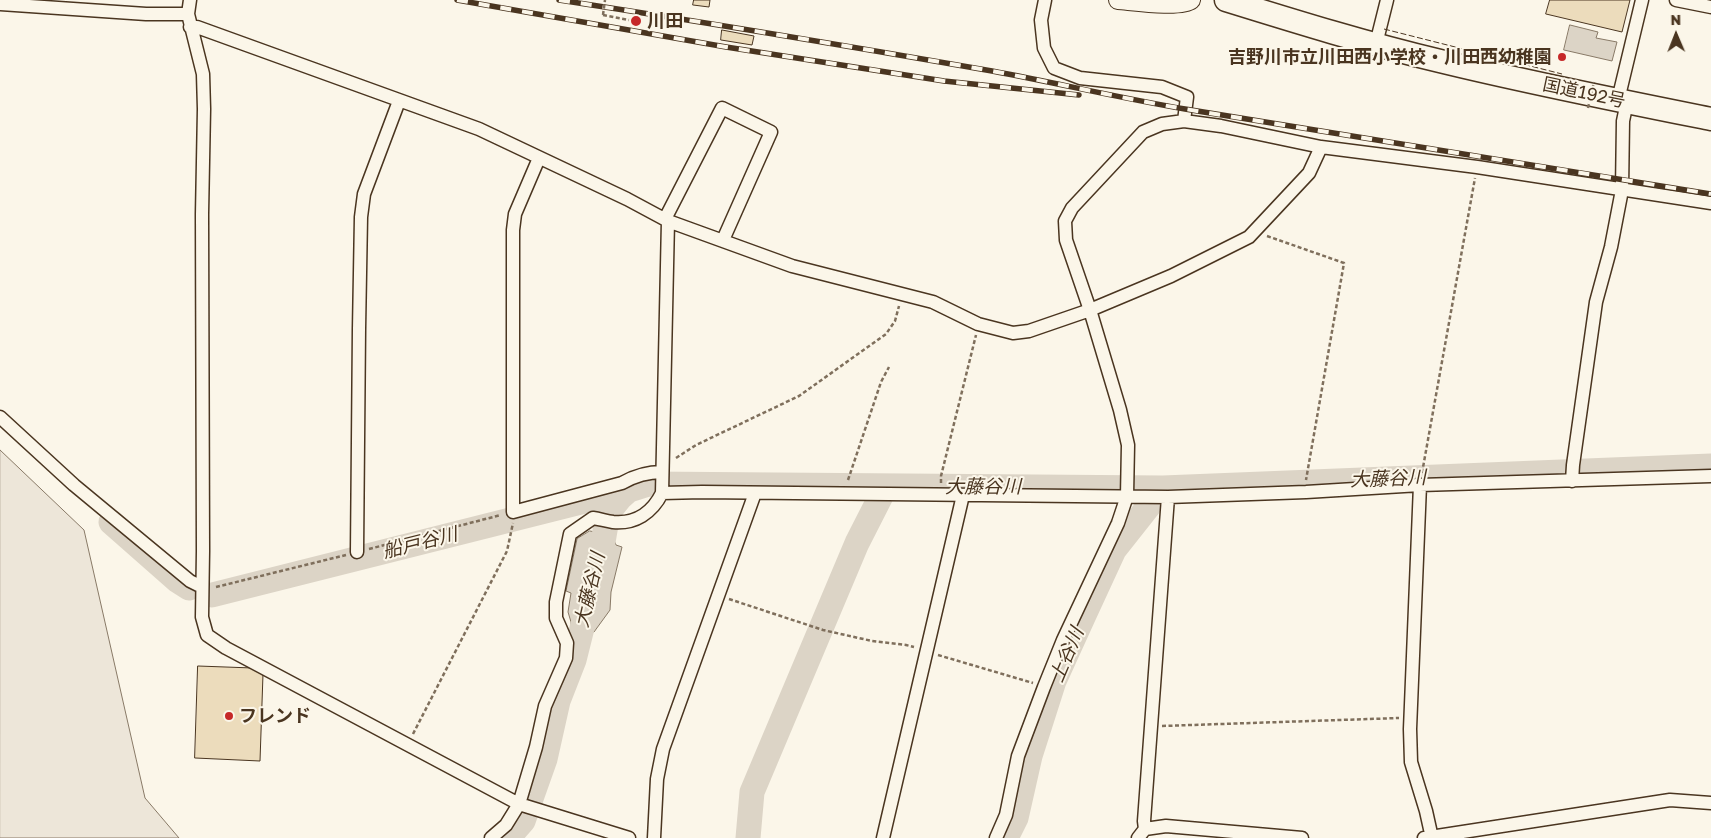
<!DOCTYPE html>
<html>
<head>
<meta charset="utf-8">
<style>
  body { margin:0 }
  #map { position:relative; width:1711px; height:838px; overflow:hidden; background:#fbf6e9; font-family:"Golos Text",sans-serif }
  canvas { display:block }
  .north { position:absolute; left:1651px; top:10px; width:50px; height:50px; -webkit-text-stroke:4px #fbf6e9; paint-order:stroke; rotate:359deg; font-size:14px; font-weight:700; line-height:20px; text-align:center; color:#4a3520 }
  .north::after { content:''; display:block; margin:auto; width:18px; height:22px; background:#4a3520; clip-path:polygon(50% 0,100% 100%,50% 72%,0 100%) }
</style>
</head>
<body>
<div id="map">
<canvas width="1711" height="838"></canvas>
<div class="north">N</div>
</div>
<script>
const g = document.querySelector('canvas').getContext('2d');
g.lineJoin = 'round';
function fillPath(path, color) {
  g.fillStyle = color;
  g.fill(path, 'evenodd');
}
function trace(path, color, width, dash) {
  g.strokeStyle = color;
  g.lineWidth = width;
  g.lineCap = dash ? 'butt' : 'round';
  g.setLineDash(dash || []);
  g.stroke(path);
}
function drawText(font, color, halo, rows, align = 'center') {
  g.font = font + ' "Golos Text","Noto Sans JP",sans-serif';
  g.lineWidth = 4;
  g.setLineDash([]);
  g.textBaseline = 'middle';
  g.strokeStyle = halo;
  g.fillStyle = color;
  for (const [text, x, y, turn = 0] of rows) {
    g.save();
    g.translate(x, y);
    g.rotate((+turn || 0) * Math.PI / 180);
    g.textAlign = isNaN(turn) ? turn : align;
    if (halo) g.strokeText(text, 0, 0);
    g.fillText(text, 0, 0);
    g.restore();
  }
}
const green = new Path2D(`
  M 0,450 L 84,530 L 145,798 L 179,838 L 0,838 Z`);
fillPath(green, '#ede6d9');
trace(green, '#887966', 1);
const water = new Path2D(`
  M 1570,25 L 1598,32 L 1596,38 L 1617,42 L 1612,61 L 1564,50 Z
  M 590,531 L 612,535 L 616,545 L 622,547 L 611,592 L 610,610 L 594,632 L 571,629 L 571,622 L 568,612 L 571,593 L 566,591 L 577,539 Z`);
fillPath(water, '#dcd4c6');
trace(water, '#887966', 1);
trace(new Path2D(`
  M 111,522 L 178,581 L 189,588
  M 212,595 L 629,490
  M 508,838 L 523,821 L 545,759 L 558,701 L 574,660 L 602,548 L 608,513 L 620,498 L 629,490 L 648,484 L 1163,488 L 1711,466
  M 748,838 L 752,792 L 857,543 L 886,486
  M 1006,838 L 1016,818 L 1030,756 L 1054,681 L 1084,615 L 1114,550 L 1163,488`), '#dcd4c6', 25);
const building = new Path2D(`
  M 694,0 L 710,0 L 709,7 L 693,5 Z
  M 1550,0 L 1630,0 L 1622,32 L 1546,14 Z
  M 722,30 L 754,36 L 752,45 L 721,40 Z
  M 198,666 L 253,668 L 263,674 L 260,761 L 195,758 Z`);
fillPath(building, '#ecdcbc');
trace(building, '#4a3520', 1);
const street = new Path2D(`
  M 190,0 L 188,14 L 203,74 L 204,109 L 202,214 L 203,551 L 202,617 L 207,635 L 226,648 L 519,804 L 629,838
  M 1045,0 L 1041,20 L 1044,48 L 1054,68 L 1080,78 L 1162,87 L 1187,97 L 1184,121
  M 1676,0 L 1711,7
  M 0,4 L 146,14 L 188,14
  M 190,27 L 197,27 L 479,129 L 627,199 L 668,221 L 792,266 L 933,302 L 978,324 L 1013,333 L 1029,331 L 1090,310 L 1171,276 L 1249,237 L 1309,173 L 1321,147
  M 1376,44 L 1387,0
  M 1618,100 L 1642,0
  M 539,158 L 515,214 L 513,230 L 513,512 L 622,483 C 636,475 647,472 662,472
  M 665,219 L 722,108 L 771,132 L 723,240
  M 0,417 L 74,485 L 190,581 L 202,587
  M 1572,481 L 1573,465 L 1596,302 L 1611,247 L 1622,190 L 1623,121 L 1627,102
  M 1420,485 L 1410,729 L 1411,762 L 1426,811 L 1432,838
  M 662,493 L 702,492 L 1168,497 L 1306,492 L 1420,485 L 1711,476
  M 357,552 L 359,329 L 361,217 L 364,194 L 399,101
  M 1145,829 L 1144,821 L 1168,497
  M 491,838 L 506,825 L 519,804 L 536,747 L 545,706 L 566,658 L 567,643 L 556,618 L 556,602 L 570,534 L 593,518 C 600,519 606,521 613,522 C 635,524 652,513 662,493 L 668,221
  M 654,838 L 657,779 L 663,749 L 755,493
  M 883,838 L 963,495
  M 996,838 L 1006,815 L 1018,756 L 1044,687 L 1063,640 L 1118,523 L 1127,496 L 1128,445 L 1120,410 L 1090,310 L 1066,240 L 1065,221 L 1072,208 L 1143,132 L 1162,124 L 1184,121 L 1221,126 L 1321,147 L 1477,167 L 1711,203
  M 1138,838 L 1145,829 L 1166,826 L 1302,838
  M 1424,838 L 1670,800 L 1711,803`);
const secondary = new Path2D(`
  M 1118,0 C 1132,1 1181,8 1191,0`);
const highway = new Path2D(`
  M 1226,0 C 1297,22 1368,44 1440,61 C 1530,83 1621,101 1711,119`);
trace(street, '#4a3520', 15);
trace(secondary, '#4a3520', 20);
trace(highway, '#4a3520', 25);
trace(new Path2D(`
  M 603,15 L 629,20
  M 1267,236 L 1344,263 L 1306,480
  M 676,458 L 696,445 L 799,396 L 886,334 L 895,321 L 899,306
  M 1422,473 L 1475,178
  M 848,480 L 881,382 L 889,367
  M 941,483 L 941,476 L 976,335
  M 369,549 L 501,515
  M 216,587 L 346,555
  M 729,599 L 823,630 L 872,641 L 906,645 L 914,647
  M 938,655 L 1033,683
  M 1162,726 L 1399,718
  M 413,734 L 507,551 L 513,523`), '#7f6f5c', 2.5, [4, 2.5]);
trace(street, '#fbf6e9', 12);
trace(secondary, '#fbf6e9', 18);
trace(highway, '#fbf6e9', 22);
const rail = new Path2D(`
  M 457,0 L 726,47 L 944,81 L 1079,95
  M 559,0 C 704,22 848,46 992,71 C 1057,83 1120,98 1185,109 L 1711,194`);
trace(rail, '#4a3520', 5.5);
trace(rail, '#fbf6e9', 4, [11]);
trace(new Path2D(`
  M 603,15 L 605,0
  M 1588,108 L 1594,82`), '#7f6f5c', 2.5, [4, 2.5]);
trace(new Path2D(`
  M 1384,29 L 1562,74`), '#4a3520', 1, [6, 2.5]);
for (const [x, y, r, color] of [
  [636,21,6,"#c62828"],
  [1562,57,5,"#c62828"],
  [229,716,5,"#c62828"]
]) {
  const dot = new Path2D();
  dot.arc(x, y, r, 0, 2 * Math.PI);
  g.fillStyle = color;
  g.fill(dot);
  trace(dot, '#fbf6e9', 2);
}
drawText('bold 18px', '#4a3520', '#fbf6e9', [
  ["川田",647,21],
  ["吉野川市立川田西小学校・川田西幼稚園",1552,57,"right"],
  ["フレンド",239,716]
], 'left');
drawText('18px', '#4a3520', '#fbf6e9', [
  ["国道192号",1584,93,12]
]);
drawText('italic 19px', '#4a3520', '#fbf6e9', [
  ["大藤谷川",1388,479,-2],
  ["大藤谷川",983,487],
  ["船戸谷川",420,543,-14],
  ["大藤谷川",590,590,-77],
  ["上谷川",1067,655,-67]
]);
</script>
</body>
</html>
